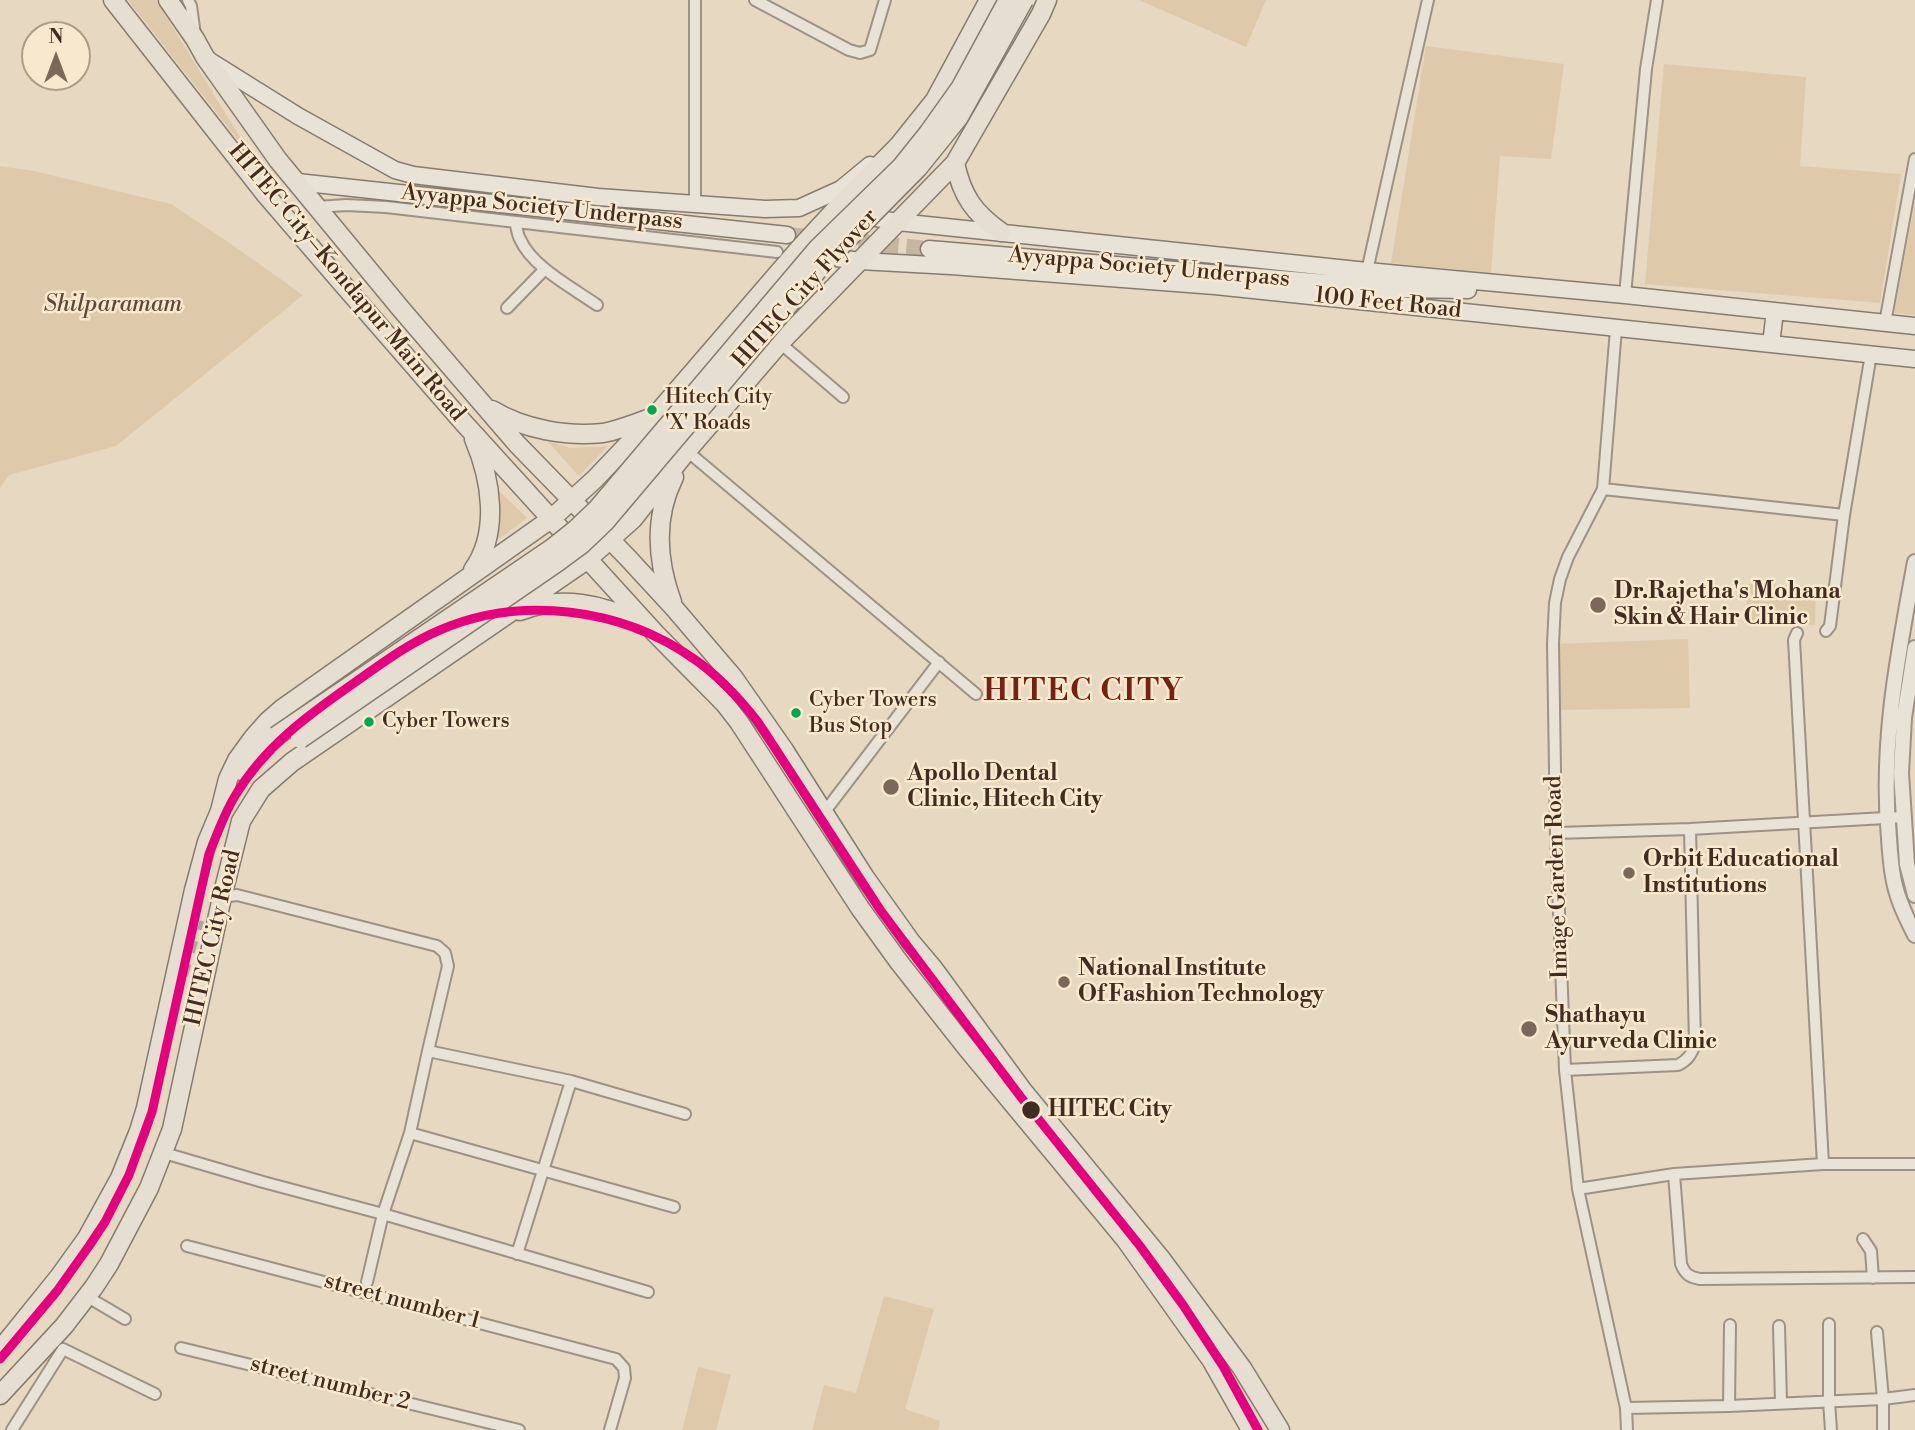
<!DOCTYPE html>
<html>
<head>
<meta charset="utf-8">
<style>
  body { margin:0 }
  #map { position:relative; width:1915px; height:1430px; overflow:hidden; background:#e6d8c1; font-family:"Libre Bodoni",serif }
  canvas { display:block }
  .north { position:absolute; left:21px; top:21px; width:70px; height:70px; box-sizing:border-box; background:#f8e8cd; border:2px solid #af9c88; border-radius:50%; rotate:0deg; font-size:19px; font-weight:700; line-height:28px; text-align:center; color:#422b21 }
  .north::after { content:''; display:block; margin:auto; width:24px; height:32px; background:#7b6859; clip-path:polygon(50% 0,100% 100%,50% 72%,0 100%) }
</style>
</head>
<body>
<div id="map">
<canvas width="1915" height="1430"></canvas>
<div class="north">N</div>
</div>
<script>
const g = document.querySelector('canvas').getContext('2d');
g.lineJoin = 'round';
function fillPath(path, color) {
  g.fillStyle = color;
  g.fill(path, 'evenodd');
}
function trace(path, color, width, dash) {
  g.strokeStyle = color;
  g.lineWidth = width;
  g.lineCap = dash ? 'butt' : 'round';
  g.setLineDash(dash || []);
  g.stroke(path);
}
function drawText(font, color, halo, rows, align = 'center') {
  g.font = font + ' "Libre Bodoni",serif';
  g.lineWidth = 5;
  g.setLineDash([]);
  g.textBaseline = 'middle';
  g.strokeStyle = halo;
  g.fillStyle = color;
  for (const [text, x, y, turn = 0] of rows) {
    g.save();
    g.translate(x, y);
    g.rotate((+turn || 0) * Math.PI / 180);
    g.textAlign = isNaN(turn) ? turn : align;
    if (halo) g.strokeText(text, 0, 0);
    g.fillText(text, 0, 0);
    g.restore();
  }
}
fillPath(new Path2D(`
  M 128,0 L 156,0 L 256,163 Z
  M 1139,0 L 1266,0 L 1246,47 Z
  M 1426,46 L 1564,64 L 1551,159 L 1500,156 L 1491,273 L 1391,263 Z
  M 1664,64 L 1806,77 L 1800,166 L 1901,174 L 1880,303 L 1645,284 Z
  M 0,166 L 34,171 L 171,204 L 231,244 L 303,295 L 116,446 L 9,475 L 0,488 Z
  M 1915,202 L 1915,315 L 1894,313 Z
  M 547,441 L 570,448 L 608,446 L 579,476 Z
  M 497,489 L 527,518 L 495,542 L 499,509 Z
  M 1747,584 L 1816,586 L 1815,625 L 1746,623 Z
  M 1688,639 L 1690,708 L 1555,710 L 1553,644 Z
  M 884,1296 L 934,1309 L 905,1409 L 940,1421 L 938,1430 L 812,1430 L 824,1385 L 856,1393 Z
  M 698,1367 L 731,1375 L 716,1430 L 682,1430 Z`), '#decaab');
trace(new Path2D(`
  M 787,235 L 929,249`), '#c5b5a1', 16, [16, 8]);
const minor = new Path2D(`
  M 188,0 L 191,6 L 195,35
  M 755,0 L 849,50 L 860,53 L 870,50 L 885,0
  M 695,203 L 695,0
  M 317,207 L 346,205 L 386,207 L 777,252
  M 515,222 C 517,227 517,234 520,239 C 532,267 573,288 597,305
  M 1367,271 L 1428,0
  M 1625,295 L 1646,69 L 1657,0
  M 507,308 L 545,269
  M 1885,323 L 1915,159
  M 1616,329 L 1603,489 L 1568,557 L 1560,579 L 1555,603 L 1553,644 L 1556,833 L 1565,1070 L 1578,1189 L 1626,1408 L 1627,1430
  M 780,343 L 843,397
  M 687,451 L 976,694
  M 1603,489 L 1844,515
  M 1826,631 L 1830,626 L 1844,515 L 1871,354
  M 1797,633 L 1794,640 L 1823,1164
  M 823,814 L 939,662
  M 1690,829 L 1903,817
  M 1556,833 L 1690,829 L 1695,1043 C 1692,1054 1688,1060 1678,1065 L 1565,1070
  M 222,897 L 237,895 L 437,946 L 445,953 L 448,966 L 428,1051 L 410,1133 L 383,1214 L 367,1282
  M 428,1051 L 571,1081 L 685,1114
  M 410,1133 L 674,1207
  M 162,1154 L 171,1155 L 263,1182 L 383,1214 L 648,1292
  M 1674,1174 L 1681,1264 C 1685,1274 1689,1277 1700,1279 L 1915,1277
  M 1578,1189 L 1674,1174 L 1823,1164 L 1915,1164
  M 1863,1239 L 1871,1251 L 1873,1278
  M 187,1246 L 616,1359 L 624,1368 L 625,1378 L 610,1430
  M 517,1254 L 571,1081
  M 86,1296 L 125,1319
  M 1829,1324 L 1829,1401 L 1831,1430
  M 1779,1326 L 1781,1403
  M 1877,1332 L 1883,1399 L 1883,1430
  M 181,1348 L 519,1430
  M 1729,1406 L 1730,1325
  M 1626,1408 L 1729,1406 L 1883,1399 L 1915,1395
  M 12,1430 L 63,1349 L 155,1394`);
const tertiary = new Path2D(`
  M 1915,562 C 1898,654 1880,745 1889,838 C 1890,854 1891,870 1895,886 C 1899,903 1907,919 1915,935
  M 1915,648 L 1904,718 L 1901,773 L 1907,864 L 1915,895`);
const secondary = new Path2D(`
  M 210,61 L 298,116 L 395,170 L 413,175 L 598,197 L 765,209 L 799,208 L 841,189 L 870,165
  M 297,182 L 787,235
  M 859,215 L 898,222 L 1367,271 L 1625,295 L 1915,326
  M 929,249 L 1397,289 L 1468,290
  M 821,256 L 860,261 L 951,266 L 1215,286 L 1915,359
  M 1771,344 L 1775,311`);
const primary = new Path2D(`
  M 113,0 L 266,195 L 340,281 L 462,421 L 655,633 L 725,704 L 739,722 L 860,908 L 899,962 L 966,1047 L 1125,1239 L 1212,1361 L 1251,1430
  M 168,0 L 195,39 L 205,57 L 278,160 L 401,309 L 517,444 L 627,557 L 675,609 L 733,677 L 784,750 L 864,876 L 911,942 L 933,968 L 1023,1091 L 1162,1260 L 1242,1368 L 1280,1430
  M 955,163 C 962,196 974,213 1001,232
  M 492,410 C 523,429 567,437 603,433 C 619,430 634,424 650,418
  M 473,570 C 500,532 491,479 474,439
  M 672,602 C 657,561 654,517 674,477
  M 520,611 C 560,595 604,604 641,624
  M 242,771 L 261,749 L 276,736
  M 0,1350 L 59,1277 L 87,1238 L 120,1178 L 139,1131 L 146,1108 L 194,890 L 207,842 L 220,811 L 228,779 L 237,760 L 253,738 L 268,721 L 283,708 L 551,519 L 595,479 L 655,416 L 798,250 L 834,211 L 899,145 L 935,100 L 989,0
  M 0,1395 L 64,1326 L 94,1287 L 109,1264 L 149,1188 L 172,1129 L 222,897 L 241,821 L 261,789 L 292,762 L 588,559 L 633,519 L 687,451 L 780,343 L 955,163 L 1041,14 L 1047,0`);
trace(minor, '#9d9284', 14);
trace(tertiary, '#9d9284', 18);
trace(secondary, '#867b6f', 19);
trace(primary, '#867b6f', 21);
trace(minor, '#e9e2d7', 10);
trace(tertiary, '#e9e2d7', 14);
trace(secondary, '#e9e2d7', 16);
trace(primary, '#e6ded0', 18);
trace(new Path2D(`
  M 172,1022 L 202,921`), '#aca59c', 4.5, [12, 12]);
const primaryBridge = new Path2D(`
  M 276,736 L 551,549 L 575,530 L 597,509 L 817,249 L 901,167 L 929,132 L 961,87 L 1008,0
  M 300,739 L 559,561 L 582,544 L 605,522 L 823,264 L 918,168 L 959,117 L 1024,0`);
trace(primaryBridge, '#867b6f', 21, []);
trace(primaryBridge, '#e6ded0', 18);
trace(new Path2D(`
  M 0,1359 L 57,1291 L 89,1246 L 105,1222 L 129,1175 L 152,1112 L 209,854 C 217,834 224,814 235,796 C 264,747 308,715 354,683 C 381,664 409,643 440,630 C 521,595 622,608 694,659 C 719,676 739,698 758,722 L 881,911 L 1020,1096 L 1140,1246 L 1183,1305 L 1223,1366 L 1258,1430`), '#e5007d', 9);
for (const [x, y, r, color] of [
  [652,410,6,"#00a651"],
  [1598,605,9,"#7b6859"],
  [796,713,6,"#00a651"],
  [369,722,6,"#00a651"],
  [891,787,9,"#7b6859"],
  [1629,873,7,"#7b6859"],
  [1064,982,7,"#7b6859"],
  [1529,1029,9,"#7b6859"],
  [1031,1110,10,"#422b21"]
]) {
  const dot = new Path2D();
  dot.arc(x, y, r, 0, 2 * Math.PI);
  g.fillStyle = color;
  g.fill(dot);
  trace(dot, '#f8e8cd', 2.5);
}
drawText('21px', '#422b21', '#f8e8cd', [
  ["Hitech City",665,398],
  ["'X' Roads",665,424],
  ["Cyber Towers",809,701],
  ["Bus Stop",809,727],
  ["Cyber Towers",382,722]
], 'left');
drawText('23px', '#422b21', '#f8e8cd', [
  ["Ayyappa Society Underpass",542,208,6],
  ["Ayyappa Society Underpass",1149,268,5],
  ["HITEC City–Kondapur Main Road",346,283,50],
  ["HITEC City Flyover",806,289,-48],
  ["100 Feet Road",1388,304,6],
  ["Image Garden Road",1558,877,-92],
  ["HITEC City Road",214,938,-77],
  ["street number 1",402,1302,15],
  ["street number 2",330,1384,14]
]);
drawText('italic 23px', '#604839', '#f8e8cd', [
  ["Shilparamam",113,305]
]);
drawText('bold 23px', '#422b21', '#f8e8cd', [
  ["Dr.Rajetha's Mohana",1614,592],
  ["Skin & Hair Clinic",1614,618],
  ["Apollo Dental",907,774],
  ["Clinic, Hitech City",907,800],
  ["Orbit Educational",1643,860],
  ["Institutions",1643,886],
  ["National Institute",1078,969],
  ["Of Fashion Technology",1078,995],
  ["Shathayu",1545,1016],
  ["Ayurveda Clinic",1545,1042]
], 'left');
drawText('bold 23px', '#422b21', '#f8e8cd', [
  ["HITEC City",1048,1110]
], 'left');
g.letterSpacing = '2px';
drawText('bold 30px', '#7a1f14', '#f8e8cd', [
  ["HITEC CITY",1084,693]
]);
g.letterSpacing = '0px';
</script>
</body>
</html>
